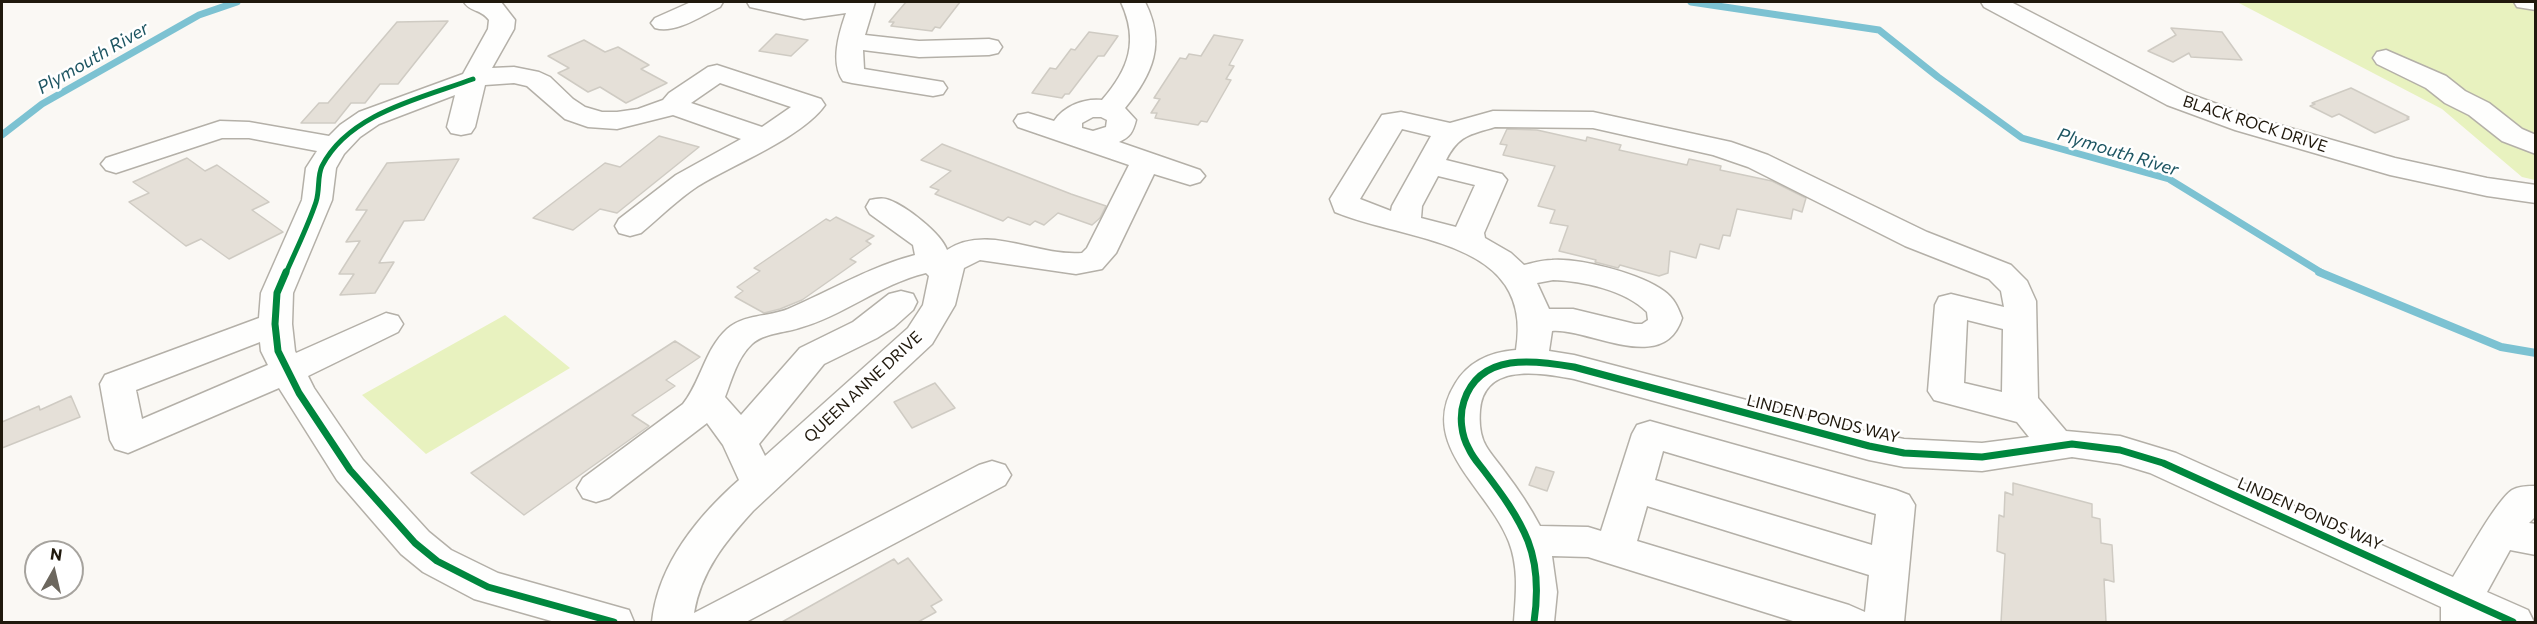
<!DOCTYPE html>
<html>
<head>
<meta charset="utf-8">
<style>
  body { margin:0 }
  #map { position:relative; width:2537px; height:624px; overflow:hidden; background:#faf8f4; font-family:Commissioner,sans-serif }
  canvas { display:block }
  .frame { position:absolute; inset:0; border:3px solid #20190d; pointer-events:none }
  .north { position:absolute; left:24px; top:540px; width:60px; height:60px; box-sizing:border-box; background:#fff; border:2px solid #a6a39e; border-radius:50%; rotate:8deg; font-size:16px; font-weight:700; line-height:24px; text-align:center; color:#20190d }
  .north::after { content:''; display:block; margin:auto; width:21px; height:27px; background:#6c675e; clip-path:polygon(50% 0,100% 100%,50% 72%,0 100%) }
</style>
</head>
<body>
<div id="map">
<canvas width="2537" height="624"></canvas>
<div class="frame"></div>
<div class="north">N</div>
</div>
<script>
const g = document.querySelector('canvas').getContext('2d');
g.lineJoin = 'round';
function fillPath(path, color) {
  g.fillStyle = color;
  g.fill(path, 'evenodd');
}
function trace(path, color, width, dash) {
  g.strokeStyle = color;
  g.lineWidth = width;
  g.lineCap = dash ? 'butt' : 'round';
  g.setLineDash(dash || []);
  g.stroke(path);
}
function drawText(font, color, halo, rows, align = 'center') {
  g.font = font + ' Commissioner,sans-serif';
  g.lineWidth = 5;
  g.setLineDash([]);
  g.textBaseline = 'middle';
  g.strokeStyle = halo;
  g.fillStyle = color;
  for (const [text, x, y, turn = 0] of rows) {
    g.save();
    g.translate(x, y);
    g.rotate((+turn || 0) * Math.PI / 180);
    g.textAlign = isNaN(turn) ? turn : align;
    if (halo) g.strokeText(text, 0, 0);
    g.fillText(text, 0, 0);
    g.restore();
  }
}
fillPath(new Path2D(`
  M 2237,2 L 2535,2 L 2535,180 L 2522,177 L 2442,109 Z
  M 505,315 L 570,368 L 426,454 L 362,395 Z`), '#e8f2bf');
trace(new Path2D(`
  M 1691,2 L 1879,30 L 1938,77 L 2022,138 L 2169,179 L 2322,273
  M 2,135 L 42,104 L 199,15 L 237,2`), '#7cc2d2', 7);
trace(new Path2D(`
  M 2319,272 L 2501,347 L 2536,353`), '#7cc2d2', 8);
const building = new Path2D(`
  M 906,2 L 960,2 L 940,28 L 935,27 L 932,31 L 891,26 L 894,22 L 889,22 Z
  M 448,21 L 398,84 L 380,84 L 365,103 L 351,103 L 335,123 L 301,123 L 319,103 L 328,103 L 397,22 Z
  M 2171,28 L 2222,32 L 2242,60 L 2191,57 L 2189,53 L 2173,62 L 2148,51 L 2176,35 Z
  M 1089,32 L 1118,36 L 1104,56 L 1098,56 L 1069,94 L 1065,94 L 1062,98 L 1032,93 L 1050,68 L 1056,69 L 1071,49 L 1075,50 Z
  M 776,34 L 808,40 L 791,56 L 759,51 Z
  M 1214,35 L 1243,40 L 1229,65 L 1234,66 L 1226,79 L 1231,80 L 1207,122 L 1201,121 L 1198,125 L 1155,118 L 1157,113 L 1151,113 L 1160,99 L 1154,98 L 1180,58 L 1186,59 L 1189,54 L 1201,56 Z
  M 584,40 L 605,52 L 618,47 L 649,65 L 641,69 L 667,83 L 626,103 L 600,87 L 588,92 L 558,73 L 569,68 L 548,56 Z
  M 2351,88 L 2409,117 L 2407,118 L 2409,119 L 2375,133 L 2339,114 L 2332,117 L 2310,106 L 2315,104 L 2312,103 Z
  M 1507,129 L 1537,130 L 1586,141 L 1587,137 L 1621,145 L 1619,150 L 1687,165 L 1689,159 L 1721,166 L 1720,170 L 1772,181 L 1806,198 L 1802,212 L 1793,209 L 1791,219 L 1737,209 L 1730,236 L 1723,235 L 1719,249 L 1700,244 L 1696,258 L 1670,251 L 1668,273 L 1659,276 L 1620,265 L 1618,268 L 1595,262 L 1596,260 L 1559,251 L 1568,226 L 1550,223 L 1555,210 L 1538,206 L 1555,166 L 1503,155 L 1507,145 L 1500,144 Z
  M 659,136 L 699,147 L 617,213 L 600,209 L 573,230 L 533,218 L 605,163 L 620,167 Z
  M 942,144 L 1071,194 L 1106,206 L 1100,218 L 1092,225 L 1058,213 L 1044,225 L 1035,221 L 1030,225 L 1008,217 L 1003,221 L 935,194 L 939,190 L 930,187 L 951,171 L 921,160 Z
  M 187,158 L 205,171 L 217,165 L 269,202 L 252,210 L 283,232 L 229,259 L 201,239 L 186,246 L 129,202 L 149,193 L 133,182 Z
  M 459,159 L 424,220 L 404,221 L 379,263 L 394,262 L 375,293 L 340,295 L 354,274 L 339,274 L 360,241 L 346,242 L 367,210 L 356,210 L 387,163 Z
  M 836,217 L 874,236 L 866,241 L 871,244 L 850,259 L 856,262 L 802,300 L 780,309 L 764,313 L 735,297 L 743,291 L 737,287 L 760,271 L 754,268 L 826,219 L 830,221 Z
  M 675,341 L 700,357 L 666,380 L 675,386 L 632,415 L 649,426 L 524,515 L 471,473 Z
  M 935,383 L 955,408 L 912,428 L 894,402 Z
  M 71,396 L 80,417 L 2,448 L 2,422 L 39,406 L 40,410 Z
  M 1536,467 L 1554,472 L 1547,491 L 1529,485 Z
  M 2013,483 L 2092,504 L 2092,517 L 2100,519 L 2101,543 L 2112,545 L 2114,582 L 2104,579 L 2106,622 L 2001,622 L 2005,554 L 1997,551 L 1999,515 L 2004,517 L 2005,492 L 2013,495 Z
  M 908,558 L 942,600 L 931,606 L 936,612 L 918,622 L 782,622 L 894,559 L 898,564 Z`);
fillPath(building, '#e5e0d8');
trace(building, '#cfcbc3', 1.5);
const minor = new Path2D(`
  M 464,2 L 501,2 L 515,20 L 514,29 L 492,68 L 514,67 L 539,72 L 550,77 L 573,99 L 585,107 L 602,112 L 617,112 L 638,109 L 663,100 L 669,93 L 708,67 L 717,65 L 821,99 L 825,105 C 803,137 732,165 698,186 C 678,199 659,218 641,233 L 630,236 L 619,233 L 615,226 L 619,219 L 676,175 L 741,139 L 673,115 L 617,129 L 588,127 L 565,119 L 527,86 L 514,83 L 485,85 L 475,127 L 471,133 L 461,135 L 451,133 L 447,127 L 455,95 L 379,124 L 360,137 L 344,154 L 336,168 L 332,200 L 293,293 L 292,324 L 295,351 L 296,353 L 386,313 L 398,316 L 403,324 L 398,332 L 308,376 L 314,388 L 363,460 L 429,532 L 451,550 L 498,573 L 629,610 L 634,622 L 555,622 L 474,599 L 423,572 L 401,554 L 337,480 L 279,388 L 128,453 L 115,449 L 110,440 L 100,384 L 105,375 L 259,318 L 261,293 L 302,200 L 306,168 L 317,151 L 249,138 L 222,138 L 116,173 L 106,170 L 101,164 L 106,158 L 220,121 L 249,122 L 329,136 L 340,125 L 359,112 L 463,74 L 488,29 L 489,20 C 481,9 470,12 464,2 ZM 720,83 L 791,107 L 762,127 L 691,103 ZM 260,342 L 261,351 L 268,365 L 142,419 L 136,390 Z
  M 691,2 L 723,2 L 720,7 C 701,16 676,34 655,28 L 651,23 L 655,18 Z
  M 747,2 L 875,2 L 865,35 L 919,41 L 989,39 L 998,41 L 1002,47 L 998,53 L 989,55 L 919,57 L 863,50 L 864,69 L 943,82 L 947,88 L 943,94 L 933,96 L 852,83 L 843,81 C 830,62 839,33 846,13 L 804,19 L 750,7 Z
  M 1121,2 L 1145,2 C 1166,43 1153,74 1125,108 L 1136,120 C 1133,132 1130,137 1119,142 L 1200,170 L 1205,176 L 1200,182 L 1190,185 L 1154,174 L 1116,253 L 1102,269 L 1076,274 L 980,260 L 964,268 L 955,305 L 932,344 L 753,511 C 725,542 701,571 694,613 L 979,465 L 992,461 L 1005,465 L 1011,475 L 1005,485 L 746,622 L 652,622 C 658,565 697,517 739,480 L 723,445 L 707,423 L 609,498 L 596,502 L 583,498 L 577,488 L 583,478 L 683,404 C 701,381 705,349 727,329 C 744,314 768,317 788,309 C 830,291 869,267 915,255 L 913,245 L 870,214 L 866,207 L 870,200 C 877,199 882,197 889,200 C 906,206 941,233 947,250 C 988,223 1038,257 1082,253 L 1087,248 L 1129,165 L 1018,127 L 1014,121 L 1018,115 L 1028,113 L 1054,121 C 1064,106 1084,98 1102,100 C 1129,69 1139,41 1121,2 ZM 1093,117 L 1101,117 L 1107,120 L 1106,127 L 1093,131 L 1082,128 L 1082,123 ZM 926,273 L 929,276 L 923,305 L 908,328 L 765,456 L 759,444 L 824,364 L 877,338 L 894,327 L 913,310 L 917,302 L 913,294 L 901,291 L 889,294 L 853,322 L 800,348 L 741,415 L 725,397 C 732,379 737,358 752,344 C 764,333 784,333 799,328 C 843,316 880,284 926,273 Z
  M 1981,2 L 2011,2 L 2187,93 L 2255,118 L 2395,158 L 2487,178 L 2536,185 L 2536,203 L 2487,196 L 2390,175 L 2235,130 L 2167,105 L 1984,7 Z
  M 2514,2 L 2536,2 L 2536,10 L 2517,7 Z
  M 2386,50 L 2446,76 L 2465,91 L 2489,103 L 2522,129 L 2536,135 L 2536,154 L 2502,141 L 2469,115 L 2445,103 L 2426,88 L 2377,64 L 2373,58 L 2377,52 Z
  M 1493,111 L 1593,112 L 1731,142 L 1768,155 L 1927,232 L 2011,265 L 2027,281 L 2036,301 L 2038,398 L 2066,431 L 2120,436 L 2176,453 L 2453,577 C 2465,558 2496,501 2512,490 C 2519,486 2528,486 2536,486 L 2536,516 L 2529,523 L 2536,524 L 2536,555 L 2510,550 L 2487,592 L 2528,610 L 2534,622 L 2441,622 L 2441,607 L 2150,473 L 2120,464 L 2072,457 L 1982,471 L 1904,467 L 1869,460 L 1574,379 C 1541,373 1484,362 1480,410 C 1479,422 1480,436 1486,446 C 1491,455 1499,463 1505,472 C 1518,489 1530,507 1540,526 L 1588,527 L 1601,531 L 1632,434 L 1637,425 L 1650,421 L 1896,490 L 1909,495 L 1915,505 L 1904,622 L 1796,622 L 1588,557 L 1552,556 L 1557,592 L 1554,622 L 1514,622 C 1516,595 1519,568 1509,542 C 1489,489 1417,445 1455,384 C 1468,362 1490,352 1516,350 C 1535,239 1407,242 1335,212 L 1330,199 L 1382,115 L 1401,112 L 1450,123 ZM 1495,127 L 1593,128 L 1713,155 L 1748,167 L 1905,246 L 1989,279 L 2001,291 L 2004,307 L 1951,294 L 1939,297 L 1935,305 L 1928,391 L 1934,400 L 2017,422 L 2029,437 L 1982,443 L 1904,439 L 1869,432 L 1574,355 L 1549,351 L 1552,331 C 1589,328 1664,376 1682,318 C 1678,307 1674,298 1664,291 C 1641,274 1581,258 1552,260 C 1542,260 1533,263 1524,265 L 1511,253 L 1485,238 L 1484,233 L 1507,180 L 1502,174 L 1446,160 C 1459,135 1469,135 1495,127 ZM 1402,129 L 1431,136 L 1392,206 L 1391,211 L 1360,199 ZM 1438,176 L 1475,185 L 1456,227 L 1421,218 L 1422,206 ZM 1553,280 C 1583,281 1625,290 1647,312 L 1648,320 L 1642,324 L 1635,324 L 1573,309 L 1549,309 L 1537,283 ZM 1967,320 L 2003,329 L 2002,392 L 1964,383 ZM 1663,451 L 1876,514 L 1872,545 L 1655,480 ZM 1647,506 L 1869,575 L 1865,612 L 1849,605 L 1637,541 Z`);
trace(minor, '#b4b0a8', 3);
fillPath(minor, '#fefefd');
trace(new Path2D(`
  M 286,273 C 296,250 308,226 316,202 C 320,190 317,176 322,166 C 349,113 422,98 473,79`), '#00873e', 5);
trace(new Path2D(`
  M 286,272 L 277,293 L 275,324 L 278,351 L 299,393 L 350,470 L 415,543 L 437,561 L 488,587 L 614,622
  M 1534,622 C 1538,595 1538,567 1528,541 C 1518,516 1501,493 1485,472 C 1479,464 1473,458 1469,449 C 1461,435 1459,416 1464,401 C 1480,352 1535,360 1574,367 L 1869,446 L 1904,453 L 1982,457 L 2072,444 L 2120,450 L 2163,463 L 2513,622`), '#00873e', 7);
drawText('16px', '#20190d', '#fff', [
  ["BLACK ROCK DRIVE",2255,124,18],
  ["QUEEN ANNE DRIVE",863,387,-43],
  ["LINDEN PONDS WAY",1823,419,14],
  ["LINDEN PONDS WAY",2310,514,24]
]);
drawText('italic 18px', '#1d5562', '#fff', [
  ["Plymouth River",93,58,-30],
  ["Plymouth River",2118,152,17]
]);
</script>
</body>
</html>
